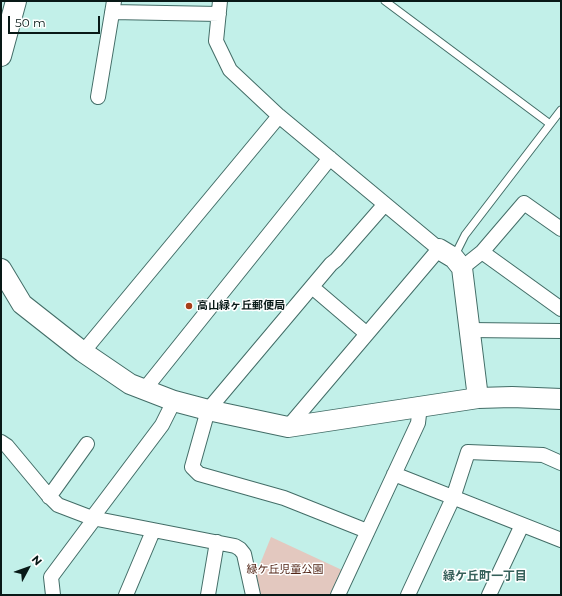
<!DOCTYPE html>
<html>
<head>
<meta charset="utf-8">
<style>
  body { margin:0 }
  #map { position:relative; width:562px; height:596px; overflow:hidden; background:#c2f0e9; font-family:Montserrat,sans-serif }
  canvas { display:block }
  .frame { position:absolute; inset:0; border:2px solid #081917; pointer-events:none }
  .north { position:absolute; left:8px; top:548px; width:40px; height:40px; -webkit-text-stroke:3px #fff; paint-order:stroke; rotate:49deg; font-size:11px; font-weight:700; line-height:16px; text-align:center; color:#081917 }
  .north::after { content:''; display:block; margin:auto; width:14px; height:18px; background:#081917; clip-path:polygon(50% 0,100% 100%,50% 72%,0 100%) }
  .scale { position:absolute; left:8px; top:16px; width:92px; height:18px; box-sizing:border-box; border:2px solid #081917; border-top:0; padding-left:5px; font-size:12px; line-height:14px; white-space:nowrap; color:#081917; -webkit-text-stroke:3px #fff; paint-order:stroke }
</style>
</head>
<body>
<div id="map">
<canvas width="562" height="596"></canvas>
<div class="frame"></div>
<div class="north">N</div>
<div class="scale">50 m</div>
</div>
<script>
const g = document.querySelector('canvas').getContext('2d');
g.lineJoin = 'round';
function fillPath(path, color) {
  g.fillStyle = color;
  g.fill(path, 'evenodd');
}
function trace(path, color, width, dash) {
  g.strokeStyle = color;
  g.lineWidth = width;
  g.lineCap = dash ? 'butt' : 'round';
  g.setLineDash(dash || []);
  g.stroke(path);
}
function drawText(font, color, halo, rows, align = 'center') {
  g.font = font + ' Montserrat,"Noto Sans JP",sans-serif';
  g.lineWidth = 3;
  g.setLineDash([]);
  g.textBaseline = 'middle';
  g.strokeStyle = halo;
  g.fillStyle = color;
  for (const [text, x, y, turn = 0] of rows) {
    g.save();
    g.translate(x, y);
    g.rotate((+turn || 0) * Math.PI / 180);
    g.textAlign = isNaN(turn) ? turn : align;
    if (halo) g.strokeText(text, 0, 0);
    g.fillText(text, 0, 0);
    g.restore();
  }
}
fillPath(new Path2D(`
  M 271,537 L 342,570 L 331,595 L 260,595 L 254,579 Z`), '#e3c8bf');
const lane = new Path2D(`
  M 385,1 L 550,124
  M 454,257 L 465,235 L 561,110`);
const street = new Path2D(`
  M 220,1 L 216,41 L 230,70 L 279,116 L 439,249 L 288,427
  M 112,12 L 219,14
  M 98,97 L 114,1
  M 482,252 L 561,309
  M 462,268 L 482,252 L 524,203 L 561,229
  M 312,287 L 367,334
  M 469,330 L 561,331
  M 83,352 L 279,116
  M 144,390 L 330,158
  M 1,442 L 7,446 L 47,494 L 58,505 L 92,518 L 235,546 L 240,549 L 244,554 L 253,595
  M 394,474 L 561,540
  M 49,497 L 87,444
  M 92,518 L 162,425 L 174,401
  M 367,531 L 284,498 L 199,474 L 192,467 L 208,410 L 331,264 L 336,260 L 385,204
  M 53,595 L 51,577 L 95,518
  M 126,595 L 153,531
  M 208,595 L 217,542
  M 338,595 L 418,423 L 420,406
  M 408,595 L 453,498 L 468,452 L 543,455 L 561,463
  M 489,595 L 522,525`);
const secondary = new Path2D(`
  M 1,56 L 16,1
  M 439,249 L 454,258 L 462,268 L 478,398
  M 1,269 L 22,304 L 83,352 L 130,384 L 174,401 L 208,410 L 288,427 L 478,398 L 512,397 L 561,399`);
trace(lane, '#436d67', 9);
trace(street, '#436d67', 16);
trace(secondary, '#436d67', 22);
trace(lane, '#fff', 7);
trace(street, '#fff', 14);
trace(secondary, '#fff', 20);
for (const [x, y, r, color] of [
  [189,306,4,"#a63f19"]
]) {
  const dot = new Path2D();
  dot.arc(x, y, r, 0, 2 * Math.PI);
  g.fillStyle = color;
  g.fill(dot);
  trace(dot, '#fff', 1.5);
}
drawText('bold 11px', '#081917', '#fff', [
  ["高山緑ヶ丘郵便局",197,306]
], 'left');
drawText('11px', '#522516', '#fff', [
  ["緑ケ丘児童公園",285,570]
]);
drawText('bold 12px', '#36605a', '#fff', [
  ["緑ケ丘町一丁目",485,576]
]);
</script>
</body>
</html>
